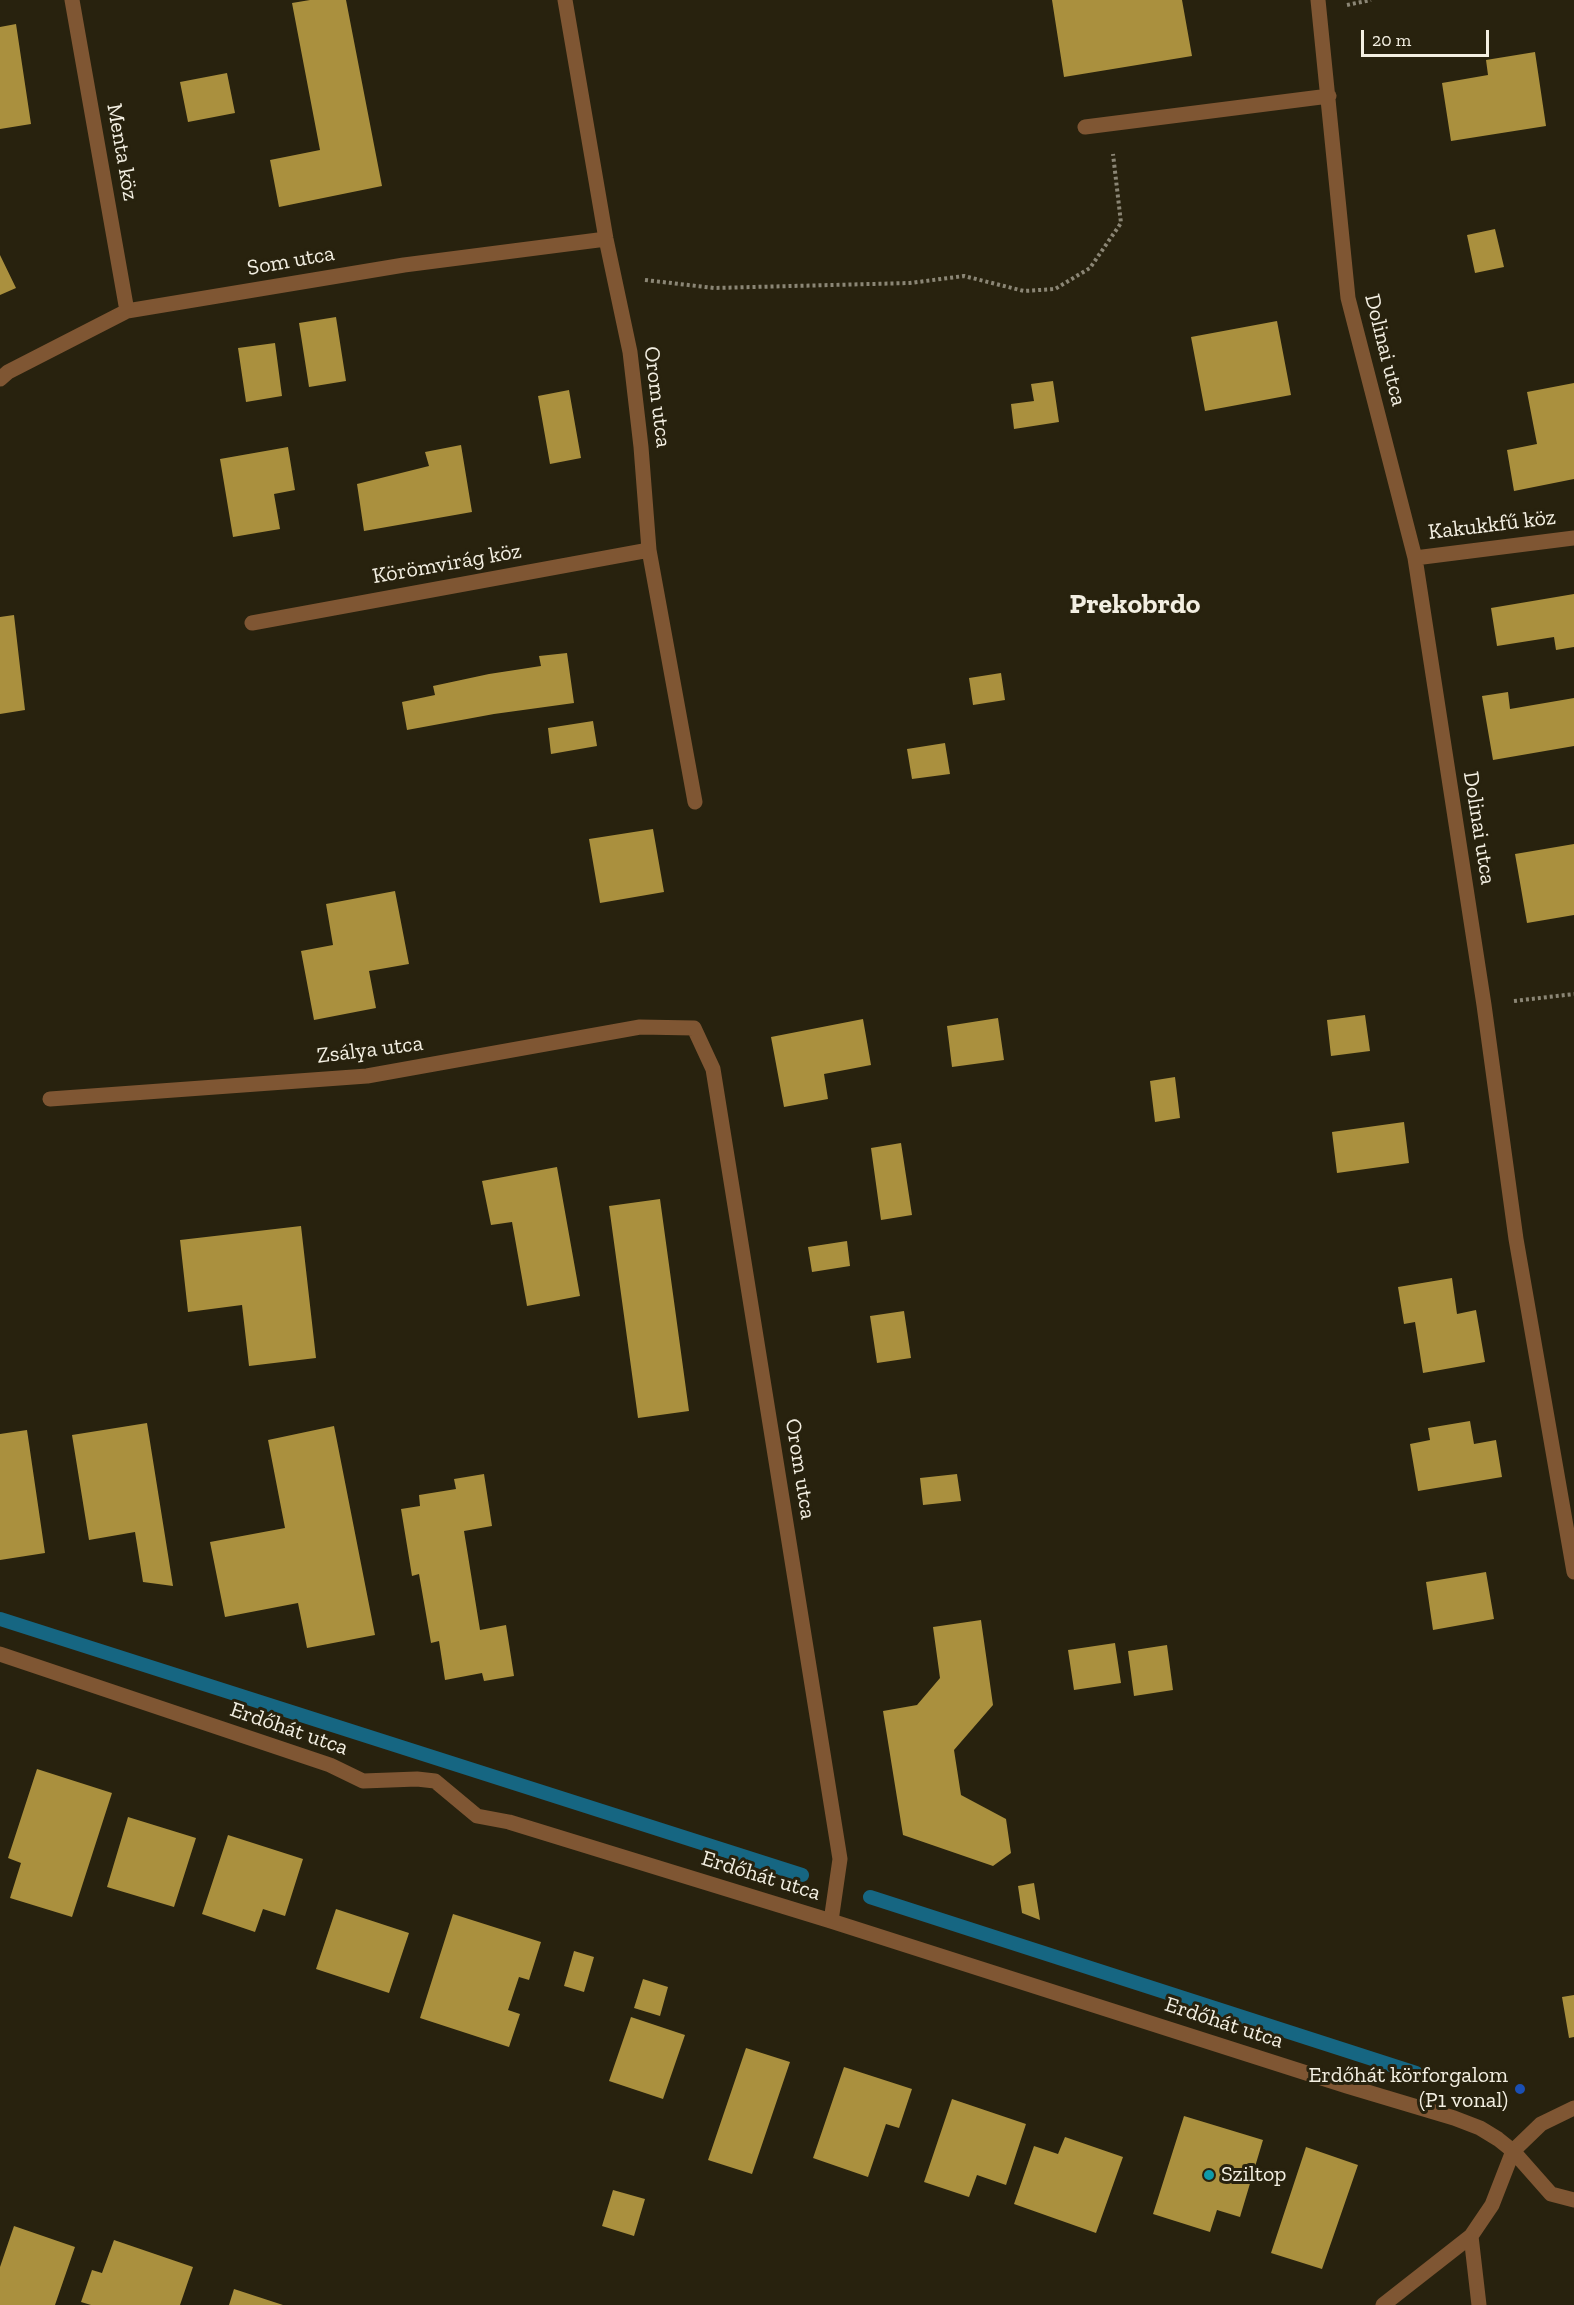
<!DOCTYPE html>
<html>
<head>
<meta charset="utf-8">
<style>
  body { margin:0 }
  #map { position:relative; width:1574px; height:2305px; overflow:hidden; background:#28220e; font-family:"Zilla Slab",serif }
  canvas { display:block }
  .scale { position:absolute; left:1361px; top:30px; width:128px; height:27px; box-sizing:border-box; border:3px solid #f3efe2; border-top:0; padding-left:8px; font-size:18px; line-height:21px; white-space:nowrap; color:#f3efe2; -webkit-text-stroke:4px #28220e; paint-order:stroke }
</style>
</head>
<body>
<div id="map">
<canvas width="1574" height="2305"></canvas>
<div class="scale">20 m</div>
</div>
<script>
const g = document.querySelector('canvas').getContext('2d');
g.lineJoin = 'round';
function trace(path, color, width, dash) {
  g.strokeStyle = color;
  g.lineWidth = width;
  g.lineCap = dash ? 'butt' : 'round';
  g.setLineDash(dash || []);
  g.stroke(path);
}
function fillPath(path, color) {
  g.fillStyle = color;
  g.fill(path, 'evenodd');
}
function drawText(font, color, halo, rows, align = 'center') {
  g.font = font + ' "Zilla Slab",serif';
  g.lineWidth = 6;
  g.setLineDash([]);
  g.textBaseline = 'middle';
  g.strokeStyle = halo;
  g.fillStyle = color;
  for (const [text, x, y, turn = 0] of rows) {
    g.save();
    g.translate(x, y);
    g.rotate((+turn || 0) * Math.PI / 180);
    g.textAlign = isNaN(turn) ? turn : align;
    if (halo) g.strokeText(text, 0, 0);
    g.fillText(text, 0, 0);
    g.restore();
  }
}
trace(new Path2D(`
  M 0,1619 L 802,1875
  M 870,1897 L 1416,2073`), '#166682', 14);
fillPath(new Path2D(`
  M 310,0 L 346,0 L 382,186 L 279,207 L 270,160 L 320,150 L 292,3 Z
  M 1052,0 L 1182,0 L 1192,56 L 1064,77 Z
  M 16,24 L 31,124 L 0,129 L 0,27 Z
  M 1535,52 L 1546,126 L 1451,141 L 1442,83 L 1488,75 L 1486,60 Z
  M 227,73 L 235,113 L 188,122 L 180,82 Z
  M 1495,229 L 1504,267 L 1475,273 L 1467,235 Z
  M 0,255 L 16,288 L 0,295 Z
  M 336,317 L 346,381 L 309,387 L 299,323 Z
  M 1277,321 L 1291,395 L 1205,411 L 1191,337 Z
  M 275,343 L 282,396 L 246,402 L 238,348 Z
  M 1053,381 L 1059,422 L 1014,429 L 1011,404 L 1034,401 L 1031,384 Z
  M 1574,383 L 1574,479 L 1514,491 L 1507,450 L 1537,444 L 1527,392 Z
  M 569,390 L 581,458 L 550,464 L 538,396 Z
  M 461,445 L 472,512 L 364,531 L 357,484 L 429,466 L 425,452 Z
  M 288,447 L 295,490 L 274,494 L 280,529 L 233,537 L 220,459 Z
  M 1574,594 L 1574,647 L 1556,650 L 1554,637 L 1497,646 L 1491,608 Z
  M 14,615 L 25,710 L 0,714 L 0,617 Z
  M 567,653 L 574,703 L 494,714 L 407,730 L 402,702 L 435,695 L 433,686 L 489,674 L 541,666 L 539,656 Z
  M 1001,673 L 1005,700 L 973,705 L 969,678 Z
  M 1508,692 L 1510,709 L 1574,698 L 1574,746 L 1493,760 L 1482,696 Z
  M 593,721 L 597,746 L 551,754 L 548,728 Z
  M 945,743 L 950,774 L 912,779 L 907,749 Z
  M 653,829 L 664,892 L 600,903 L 589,839 Z
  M 1574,844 L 1574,915 L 1527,923 L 1515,854 Z
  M 395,891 L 409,964 L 369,971 L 376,1008 L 314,1020 L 301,951 L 333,945 L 326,904 Z
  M 1365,1015 L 1370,1051 L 1331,1056 L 1327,1020 Z
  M 998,1018 L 1004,1060 L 952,1067 L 947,1026 Z
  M 863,1019 L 871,1065 L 824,1074 L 828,1099 L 784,1107 L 771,1037 Z
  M 1175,1077 L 1180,1118 L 1155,1122 L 1150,1081 Z
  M 1404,1122 L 1409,1163 L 1337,1173 L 1332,1132 Z
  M 901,1143 L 912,1215 L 881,1220 L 871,1148 Z
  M 557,1167 L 580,1296 L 527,1306 L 512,1222 L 491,1225 L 482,1181 Z
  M 660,1199 L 689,1411 L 638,1418 L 609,1206 Z
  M 301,1226 L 316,1358 L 249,1366 L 242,1305 L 188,1312 L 180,1240 Z
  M 847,1241 L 850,1266 L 812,1272 L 808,1247 Z
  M 1452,1278 L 1457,1314 L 1476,1310 L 1485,1362 L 1423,1373 L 1415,1322 L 1404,1324 L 1398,1287 Z
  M 904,1311 L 911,1358 L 877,1363 L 870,1316 Z
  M 1470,1421 L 1474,1444 L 1496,1440 L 1502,1477 L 1418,1491 L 1410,1444 L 1430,1440 L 1428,1428 Z
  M 147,1423 L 173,1586 L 143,1582 L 135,1532 L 89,1540 L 72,1435 Z
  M 334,1426 L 375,1635 L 307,1648 L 298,1603 L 225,1617 L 210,1542 L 285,1528 L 268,1440 Z
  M 27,1430 L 45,1553 L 0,1560 L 0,1434 Z
  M 484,1474 L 492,1526 L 464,1531 L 480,1630 L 506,1625 L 514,1676 L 484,1681 L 482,1673 L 445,1680 L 439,1641 L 431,1643 L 419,1574 L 412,1576 L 401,1509 L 420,1506 L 419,1495 L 456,1489 L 454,1479 Z
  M 957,1474 L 961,1501 L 923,1505 L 920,1478 Z
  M 1486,1572 L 1494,1619 L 1433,1630 L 1426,1582 Z
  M 981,1620 L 993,1705 L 954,1750 L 961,1795 L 1006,1819 L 1011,1853 L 993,1866 L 903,1835 L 883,1711 L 917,1705 L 940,1678 L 933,1627 Z
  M 1115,1643 L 1121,1683 L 1074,1690 L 1068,1650 Z
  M 1167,1645 L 1173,1690 L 1134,1696 L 1128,1651 Z
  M 37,1769 L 112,1793 L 72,1917 L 10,1898 L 21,1863 L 8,1858 Z
  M 128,1817 L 196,1838 L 174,1907 L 107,1887 Z
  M 228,1835 L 303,1859 L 285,1916 L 263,1909 L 255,1932 L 202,1914 Z
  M 1034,1883 L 1040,1920 L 1022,1913 L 1018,1886 Z
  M 336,1909 L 409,1933 L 389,1993 L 316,1969 Z
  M 453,1914 L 541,1942 L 529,1980 L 519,1977 L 508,2010 L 520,2014 L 509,2047 L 420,2018 Z
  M 574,1951 L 594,1957 L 584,1992 L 564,1986 Z
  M 643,1979 L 668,1987 L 660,2016 L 634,2008 Z
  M 1574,1995 L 1574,2037 L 1569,2038 L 1562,1997 Z
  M 631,2017 L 685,2035 L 663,2099 L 609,2081 Z
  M 746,2048 L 790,2062 L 752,2174 L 708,2160 Z
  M 844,2067 L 912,2089 L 899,2128 L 886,2124 L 868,2177 L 813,2158 Z
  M 952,2099 L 1026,2124 L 1006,2185 L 977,2175 L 969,2197 L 924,2182 Z
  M 1184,2116 L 1263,2140 L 1240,2217 L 1217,2210 L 1210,2232 L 1153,2214 Z
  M 1065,2137 L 1123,2157 L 1096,2233 L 1014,2204 L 1034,2146 L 1058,2154 Z
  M 1306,2147 L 1358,2165 L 1322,2269 L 1271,2253 Z
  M 613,2190 L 645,2199 L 634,2236 L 602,2226 Z
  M 14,2226 L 75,2247 L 55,2305 L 0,2305 L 0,2267 Z
  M 114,2240 L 193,2267 L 180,2305 L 91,2305 L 81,2302 L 92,2270 L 102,2273 Z
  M 234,2289 L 283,2305 L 229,2305 Z`), '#aa903e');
trace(new Path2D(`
  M 1347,5 L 1371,0
  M 645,280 L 714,288 L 910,283 L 964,276 L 1024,291 L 1055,289 L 1090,268 L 1121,223 L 1113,154
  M 1514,1001 L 1574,994`), '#8b8675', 4, [3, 3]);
trace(new Path2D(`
  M 72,0 L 127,311
  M 565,0 L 606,239 L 630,352 L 641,447 L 649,550 L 695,802
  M 1318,0 L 1348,298 L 1415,558 L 1484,1005 L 1516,1239 L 1574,1572
  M 1085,127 L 1329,96
  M 0,379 L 8,372 L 127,311 L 404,265 L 606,239
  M 1415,558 L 1574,538
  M 252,623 L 649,550
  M 50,1099 L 367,1076 L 640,1027 L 694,1028 L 713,1069 L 840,1859 L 831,1921
  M 0,1654 L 330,1765 L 363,1781 L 417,1779 L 435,1781 L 477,1816 L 509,1822 L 831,1921 L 1347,2086 L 1454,2118 L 1480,2128 L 1498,2139 L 1513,2151 L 1551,2194 L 1574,2200
  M 1471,2236 L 1479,2305
  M 1383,2305 L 1471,2236 L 1492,2205 L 1513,2151 L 1541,2124 L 1574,2108`), '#7f5633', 15);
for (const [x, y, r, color] of [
  [1520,2089,6,"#1a4fb4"],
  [1209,2175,6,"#0f9aa8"]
]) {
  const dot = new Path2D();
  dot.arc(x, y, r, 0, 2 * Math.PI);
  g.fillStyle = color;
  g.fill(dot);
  trace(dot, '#28220e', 2);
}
drawText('22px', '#f3efe2', '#28220e', [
  ["Menta köz",122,152,80],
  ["Som utca",291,261,-10],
  ["Dolinai utca",1385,350,76],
  ["Orom utca",657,397,83],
  ["Kakukkfű köz",1492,525,-7],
  ["Körömvirág köz",447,564,-10],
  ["Dolinai utca",1479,828,81],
  ["Zsálya utca",370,1050,-7],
  ["Orom utca",800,1469,81],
  ["Erdőhát utca",289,1729,19],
  ["Erdőhát utca",761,1876,17],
  ["Erdőhát utca",1224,2023,18]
]);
drawText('22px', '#f3efe2', '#28220e', [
  ["Erdőhát körforgalom",1508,2076],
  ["(P1 vonal)",1508,2101],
  ["Sziltop",1221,2175,"left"]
], 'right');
drawText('bold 28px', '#f3efe2', '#28220e', [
  ["Prekobrdo",1135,605]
]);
</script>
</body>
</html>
